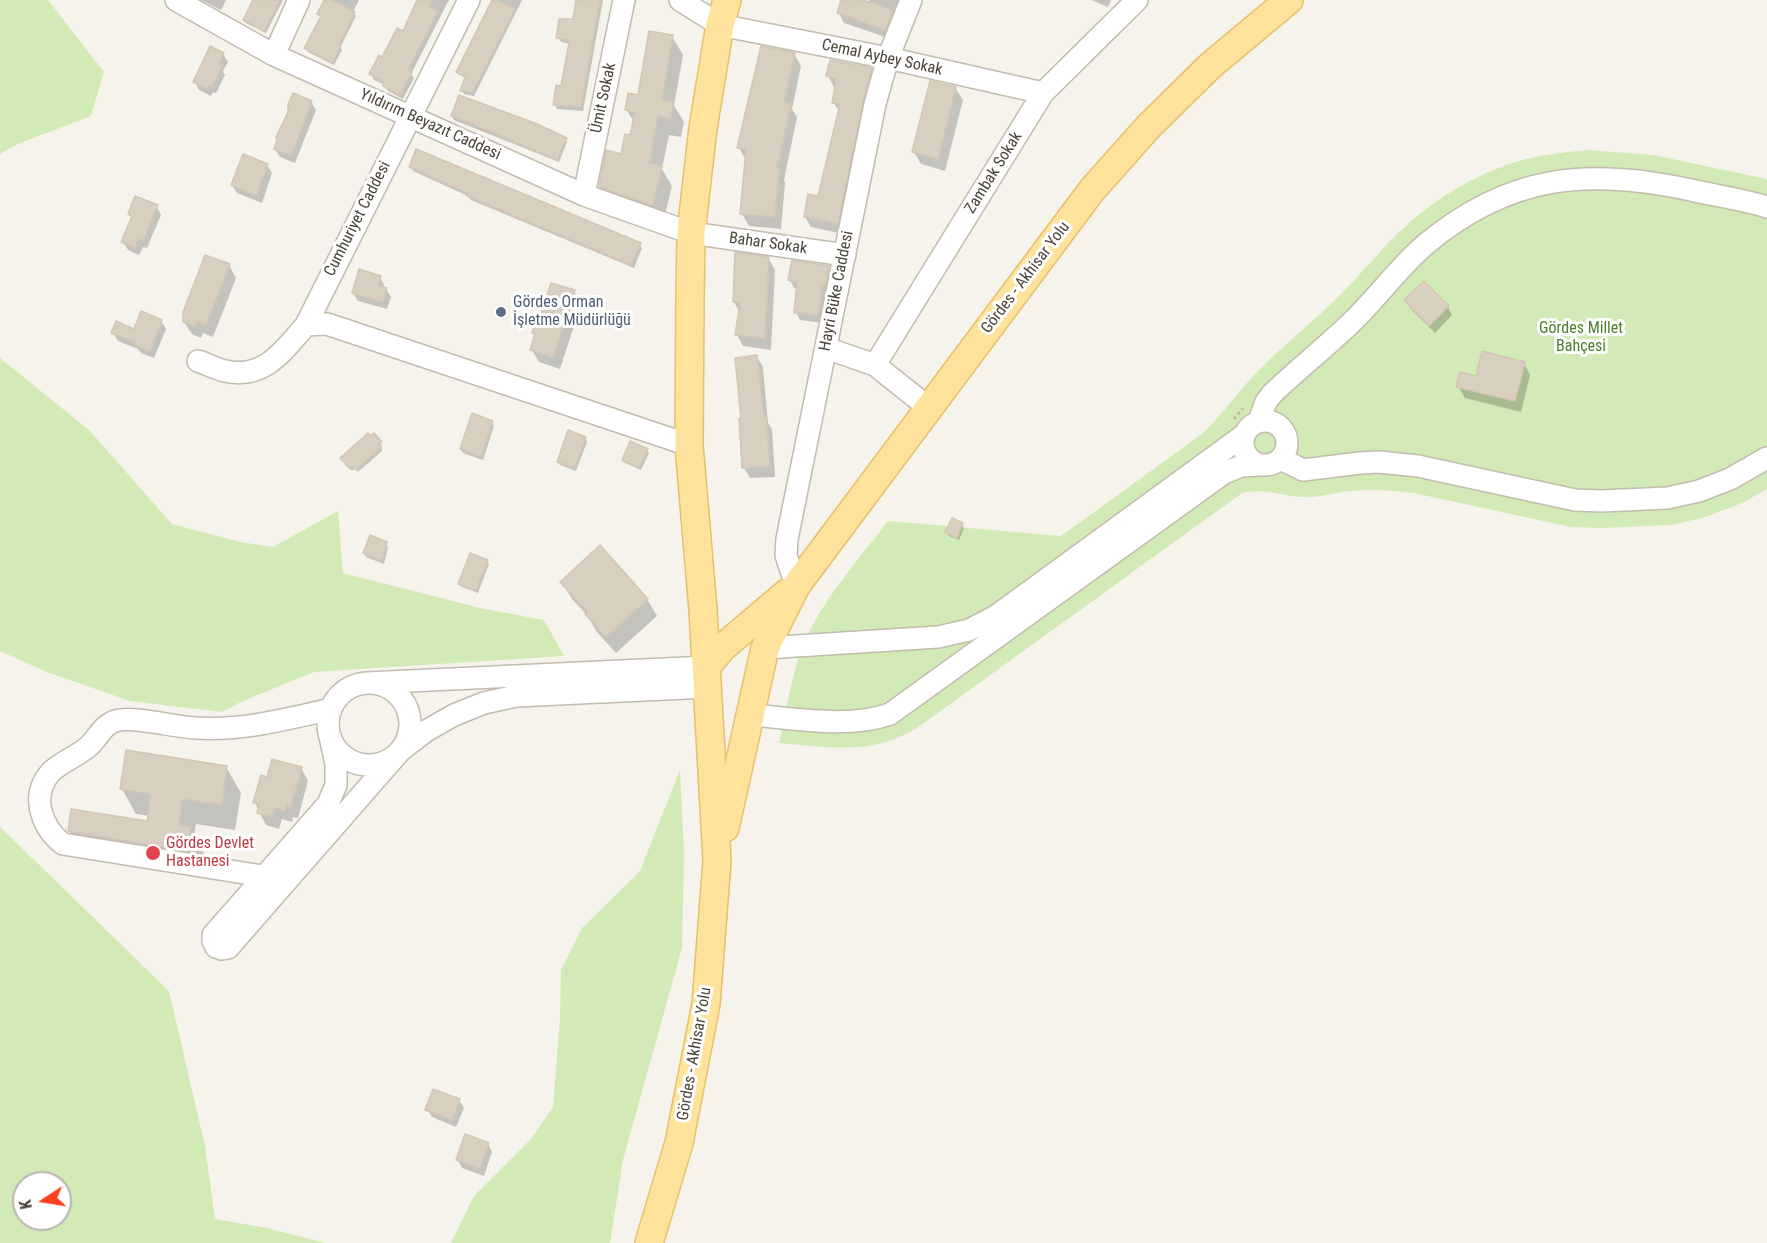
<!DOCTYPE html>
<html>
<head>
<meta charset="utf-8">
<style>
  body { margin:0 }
  #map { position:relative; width:1767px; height:1243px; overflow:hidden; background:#f6f3ec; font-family:"Roboto Condensed",sans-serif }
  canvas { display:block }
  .north { position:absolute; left:12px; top:1171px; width:60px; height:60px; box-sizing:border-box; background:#fff; border:2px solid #b7b4b0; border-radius:50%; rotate:258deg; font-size:16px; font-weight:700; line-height:24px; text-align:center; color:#4b4439 }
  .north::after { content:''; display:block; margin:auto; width:21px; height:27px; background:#fc3f1d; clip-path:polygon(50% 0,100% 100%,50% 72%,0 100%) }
</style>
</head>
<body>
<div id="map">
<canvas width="1767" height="1243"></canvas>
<div class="north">K</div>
</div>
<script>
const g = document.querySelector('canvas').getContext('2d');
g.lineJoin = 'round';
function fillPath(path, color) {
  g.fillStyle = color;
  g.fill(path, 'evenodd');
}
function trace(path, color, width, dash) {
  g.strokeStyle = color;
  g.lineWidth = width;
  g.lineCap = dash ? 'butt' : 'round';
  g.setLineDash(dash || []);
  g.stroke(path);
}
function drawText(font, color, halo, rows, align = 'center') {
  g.font = font + ' "Roboto Condensed",sans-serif';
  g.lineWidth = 6;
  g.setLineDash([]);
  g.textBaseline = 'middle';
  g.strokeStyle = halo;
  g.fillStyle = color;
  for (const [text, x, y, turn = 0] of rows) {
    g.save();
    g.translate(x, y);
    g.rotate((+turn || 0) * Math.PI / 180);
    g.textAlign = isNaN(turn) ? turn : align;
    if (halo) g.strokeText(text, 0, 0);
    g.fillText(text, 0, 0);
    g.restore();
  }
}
fillPath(new Path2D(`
  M 0,0 L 48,0 L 104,72 L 91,116 L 18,144 L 0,154 Z
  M 1589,150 L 1653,155 L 1767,179 L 1767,489 L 1742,503 L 1706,517 L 1671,525 L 1602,528 L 1571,527 L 1414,493 C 1392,490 1370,489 1348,491 C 1333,493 1318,498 1302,497 C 1279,496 1266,488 1242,493 L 917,728 C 870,756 831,747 779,743 C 786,715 790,681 800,654 C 818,604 856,563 888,521 L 1061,536 L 1202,434 C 1223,414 1239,390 1260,369 C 1284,344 1312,323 1337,298 C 1361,275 1382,247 1407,225 C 1439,196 1483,170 1526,159 C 1547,154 1568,152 1589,150 Z
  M 0,358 L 89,430 L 172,524 L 240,542 L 273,547 L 338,511 L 343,573 L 480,608 L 544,620 L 564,656 L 314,672 L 243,701 L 222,712 L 130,701 L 47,672 L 0,651 Z
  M 680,770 L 684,853 L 682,948 L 623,1160 L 610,1243 L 451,1243 L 474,1196 L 531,1139 L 553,1107 L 560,1018 L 561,970 L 582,928 L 640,871 Z
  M 0,827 L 169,991 L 205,1146 L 215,1219 L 267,1228 L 325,1243 L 0,1243 ZM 24,1183 L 60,1183 L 60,1219 L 24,1219 Z`), '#d2eab5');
fillPath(new Path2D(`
  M 201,0 L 226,0 L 221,10 Z
  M 255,0 L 283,0 L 266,33 L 246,23 L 244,20 Z
  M 326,0 L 359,0 L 353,12 L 356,16 L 340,48 L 342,50 L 334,65 L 308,52 L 306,48 L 321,18 L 319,14 Z
  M 420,0 L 449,0 L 411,74 L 414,78 L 403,99 L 388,91 L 385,85 L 374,80 L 371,74 L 404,33 Z
  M 494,0 L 522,0 L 474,96 L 464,94 L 462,91 L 466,79 L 458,72 Z
  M 577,0 L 603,0 L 583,111 L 557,109 L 554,104 L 563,88 L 570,44 L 561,42 L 558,37 L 574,21 Z
  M 843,0 L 859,0 L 868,3 L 869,0 L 901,0 L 891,39 L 844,23 L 839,13 Z
  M 1091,0 L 1111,0 L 1108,7 Z
  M 672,36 L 683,55 L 674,106 L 684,122 L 681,137 L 669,135 L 662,169 L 672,186 L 663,223 L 611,205 L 600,186 L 622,155 L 631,137 L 634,122 L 626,109 L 639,96 Z
  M 223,54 L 228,62 L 223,71 L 225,75 L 216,93 L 213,92 L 211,96 L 199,90 L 195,82 Z
  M 794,54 L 801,66 L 792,109 L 797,117 L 784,180 L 785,183 L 781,229 L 749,226 L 742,214 L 746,160 L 739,148 Z
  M 871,69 L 877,80 L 843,234 L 811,227 L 805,217 L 819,198 L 840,113 L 834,103 L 836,87 L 834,87 L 828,76 Z
  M 955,88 L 963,100 L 945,171 L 921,164 L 914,152 Z
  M 311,102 L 316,110 L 295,163 L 280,157 L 275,149 Z
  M 452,116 L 565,139 L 567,142 L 559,162 L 454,120 Z
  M 267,165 L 272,173 L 262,203 L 237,193 L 232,185 Z
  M 411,167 L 639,244 L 642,248 L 634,268 L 471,200 L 468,196 L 413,171 Z
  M 157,207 L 161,215 L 147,248 L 143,247 L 139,255 L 128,250 L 123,242 L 132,219 L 129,214 Z
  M 768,258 L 775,270 L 771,350 L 743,346 L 737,335 L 740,313 L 734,302 Z
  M 229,265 L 236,278 L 213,337 L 203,333 L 201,338 L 192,334 L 184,322 Z
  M 828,267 L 833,275 L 823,323 L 800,320 L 796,312 L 798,288 L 794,288 L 790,280 Z
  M 380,277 L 384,285 L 383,288 L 386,289 L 391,297 L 387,309 L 358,301 L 353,293 Z
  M 574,291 L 581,304 L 560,369 L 539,362 L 532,350 L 536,337 L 533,333 L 540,322 Z
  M 1406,300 L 1448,307 L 1452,315 L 1435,333 L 1410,308 Z
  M 161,321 L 166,329 L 154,358 L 141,353 L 138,349 L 118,341 L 113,333 L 135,331 Z
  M 757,357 L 763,367 L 768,423 L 772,429 L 775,477 L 750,478 L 744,468 Z
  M 1524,363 L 1530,375 L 1521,412 L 1465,398 L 1458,386 L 1477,377 Z
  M 492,422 L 494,426 L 483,460 L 463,453 L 461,449 Z
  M 585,438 L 587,442 L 576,471 L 560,465 L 558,461 Z
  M 381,443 L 382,451 L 358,472 L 355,468 L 352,471 L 344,461 Z
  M 647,450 L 649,453 L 641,470 L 625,463 L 623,460 Z
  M 962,524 L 964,528 L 959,540 L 949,536 L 947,532 Z
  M 386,544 L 388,547 L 384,564 L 366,557 L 364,553 Z
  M 487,561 L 489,564 L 478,593 L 462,587 L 460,584 Z
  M 562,582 L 647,599 L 657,616 L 616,653 L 596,631 L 588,616 L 572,599 Z
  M 226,767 L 241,793 L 235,830 L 196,824 L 194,837 L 204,854 L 201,875 L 84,856 L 69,831 L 149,822 L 150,816 L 136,814 L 122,789 Z
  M 301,768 L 308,781 L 298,818 L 293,817 L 292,822 L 282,819 L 279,829 L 266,825 L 255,803 L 268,779 Z
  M 459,1100 L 464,1108 L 456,1127 L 432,1117 L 427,1109 Z
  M 488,1144 L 492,1152 L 484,1176 L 462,1168 L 458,1160 Z`), '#0003');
const building = new Path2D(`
  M 253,0 L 280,0 L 264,31 L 243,20 Z
  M 324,0 L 332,0 L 355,12 L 339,45 L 341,46 L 332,63 L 304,48 L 321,16 L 317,14 Z
  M 417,0 L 433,0 L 429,7 L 438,11 L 408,70 L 412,72 L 400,95 L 383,86 L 383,81 L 369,74 L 379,55 L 382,57 L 397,28 L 403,31 Z
  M 492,0 L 497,0 L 515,9 L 472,93 L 460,91 L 465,77 L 456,72 Z
  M 576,0 L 600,0 L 581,107 L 553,105 L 556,85 L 561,86 L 569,43 L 568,40 L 556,38 L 559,19 L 573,19 Z
  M 841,0 L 863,0 L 893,10 L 885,30 L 837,13 Z
  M 649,31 L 673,35 L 662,100 L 674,102 L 670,119 L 658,116 L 649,163 L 662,166 L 653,205 L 599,187 L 606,150 L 621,154 L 625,134 L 630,135 L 635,112 L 625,110 L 628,93 L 638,95 Z
  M 210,46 L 224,53 L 219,64 L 222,66 L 212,86 L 209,85 L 207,89 L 193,82 Z
  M 761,46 L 795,53 L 784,102 L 791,104 L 777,169 L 779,169 L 775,217 L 740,214 L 746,150 L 737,148 Z
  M 830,60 L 872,68 L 863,101 L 838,224 L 804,217 L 808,194 L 818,196 L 840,104 L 832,103 L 836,79 L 826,76 Z
  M 930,81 L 956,87 L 938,159 L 912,152 Z
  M 293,93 L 312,101 L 291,156 L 274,149 L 277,140 L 276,137 L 288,112 L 288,104 Z
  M 459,95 L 537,124 L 567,138 L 557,160 L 468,122 L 451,116 Z
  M 416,149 L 641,243 L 631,265 L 467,196 L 468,193 L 409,167 Z
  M 243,154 L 268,164 L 259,188 L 258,196 L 231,185 Z
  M 135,196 L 158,205 L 143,241 L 138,239 L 135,248 L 121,242 L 132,216 L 128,214 Z
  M 735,252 L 769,257 L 765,339 L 735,335 L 740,303 L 733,302 Z
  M 205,255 L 230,264 L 206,325 L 197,321 L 195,326 L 183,322 L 183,312 Z
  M 792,260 L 829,266 L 825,286 L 822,286 L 819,315 L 794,313 L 797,282 L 788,280 Z
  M 359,269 L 381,276 L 378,285 L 387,288 L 383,302 L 352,293 Z
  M 1424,281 L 1449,306 L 1429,326 L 1404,300 Z
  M 551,283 L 575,290 L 553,357 L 530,350 L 535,334 L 532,333 L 536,319 L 539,320 Z
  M 141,311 L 162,320 L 150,351 L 135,345 L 135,342 L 111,333 L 116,321 L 134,329 Z
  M 1482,351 L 1525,362 L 1515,401 L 1456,387 L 1460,372 L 1476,376 Z
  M 757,355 L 764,417 L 766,417 L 770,466 L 742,468 L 739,418 L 741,418 L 735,358 Z
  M 472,413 L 493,421 L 481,457 L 460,449 Z
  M 568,430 L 586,437 L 575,468 L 557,462 Z
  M 368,433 L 371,436 L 374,433 L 382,442 L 379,444 L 381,447 L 356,470 L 352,466 L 350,469 L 340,458 Z
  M 630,441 L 648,449 L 639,468 L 622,460 Z
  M 952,518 L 963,523 L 957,538 L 945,532 Z
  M 370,535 L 387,542 L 382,561 L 363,553 Z
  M 600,545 L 648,599 L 606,637 L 585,614 L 588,612 L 560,582 Z
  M 470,553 L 488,560 L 476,591 L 458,584 Z
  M 126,750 L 227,766 L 222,805 L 182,799 L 179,825 L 191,827 L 187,851 L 68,831 L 71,809 L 147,821 L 151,794 L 120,789 Z
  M 272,759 L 302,767 L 291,807 L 287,805 L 285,811 L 275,808 L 272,817 L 257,813 L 259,804 L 253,803 L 261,775 L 267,777 Z
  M 433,1089 L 460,1099 L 452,1120 L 425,1110 Z
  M 465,1134 L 489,1143 L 480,1169 L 456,1160 Z`);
fillPath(building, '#d8cfc1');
trace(building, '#d3c7b4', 1.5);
const minor = new Path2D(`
  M 176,0 L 274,55 L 584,195 L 691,233 L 845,255
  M 680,0 L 720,25 L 888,58 L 1043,93
  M 274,55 L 299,0
  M 584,195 L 624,0
  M 306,325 L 327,324 L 689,445
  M 826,348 L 875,365 L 929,408
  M 198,361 C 207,364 216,369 225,371 C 264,380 283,351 306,325 L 469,0
  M 875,365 L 1043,93 L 1137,0
  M1243 443a22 22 0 1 1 44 0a22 22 0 1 1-44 0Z
  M 1259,421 L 1266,402 L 1272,394 C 1300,367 1330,344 1357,317 C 1380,294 1400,266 1426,244 C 1510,174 1588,168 1691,190 C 1716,196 1743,199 1767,207
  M 1281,459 L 1303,470 L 1360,463 L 1379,462 L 1418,466 L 1575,500 L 1602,501 L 1667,498 L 1699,491 L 1730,479 L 1767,458
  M 796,586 L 786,555 L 787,539 L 875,104 L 888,58 L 911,0
  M 765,648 L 938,637 L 969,630 L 996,616 L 1244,435
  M 367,683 L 706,667
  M328 724a41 41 0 1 1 82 0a41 41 0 1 1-82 0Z
  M 750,715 C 794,718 848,729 890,714 L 1224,473 L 1241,466 L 1260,465
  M 331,741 L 336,764 L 336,785 L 328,804 L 213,935 L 213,941 L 216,947 L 222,949 L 228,948 L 400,751 L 426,731 L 454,715 L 484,703 L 516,696 L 707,687
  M 275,878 L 63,844 C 41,827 30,795 51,772 C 62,761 77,757 89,746 C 99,737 103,723 119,720 C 137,717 175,727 196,728 C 242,731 287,719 331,709`);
const major = new Path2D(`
  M 706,667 L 722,648 L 788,592
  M 725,828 L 765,648 L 796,586 L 1092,190 L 1149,126 L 1210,66 L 1289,0
  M 649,1243 L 679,1143 L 706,1004 L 717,861 L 703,610 L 689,445 L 690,299 L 691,233 L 703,128 L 720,25 L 727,0`);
trace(minor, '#c2bbae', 24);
trace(major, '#e6c16a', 30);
trace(new Path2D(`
  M 1234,419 L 1243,408`), '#c4b79f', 3, [3, 3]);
trace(minor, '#fff', 21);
trace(major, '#ffe39c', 27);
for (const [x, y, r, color] of [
  [501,312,6,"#5c6f8a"],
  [153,853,8,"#e0444e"]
]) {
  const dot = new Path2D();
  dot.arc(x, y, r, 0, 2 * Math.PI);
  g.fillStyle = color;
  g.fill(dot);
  trace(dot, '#fff', 2);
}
drawText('16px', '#4b4439', '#fff', [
  ["Cemal Aybey Sokak",882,58,12],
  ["Ümit Sokak",604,98,-78],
  ["Yıldırım Beyazıt Caddesi",430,125,24],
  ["Zambak Sokak",994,173,-58],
  ["Cumhuriyet Caddesi",358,219,-63],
  ["Bahar Sokak",768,244,8],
  ["Gördes - Akhisar Yolu",1026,278,-53],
  ["Hayri Büke Caddesi",837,291,-79],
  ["Gördes - Akhisar Yolu",695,1054,-80]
]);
drawText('16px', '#4e5e75', '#fff', [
  ["Gördes Orman",513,303],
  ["İşletme Müdürlüğü",513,321]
], 'left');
drawText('16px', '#4a7f2a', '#fff', [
  ["Gördes Millet",1581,329],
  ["Bahçesi",1581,347]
]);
drawText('16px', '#be3a42', '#fff', [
  ["Gördes Devlet",166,844],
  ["Hastanesi",166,862]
], 'left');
</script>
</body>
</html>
